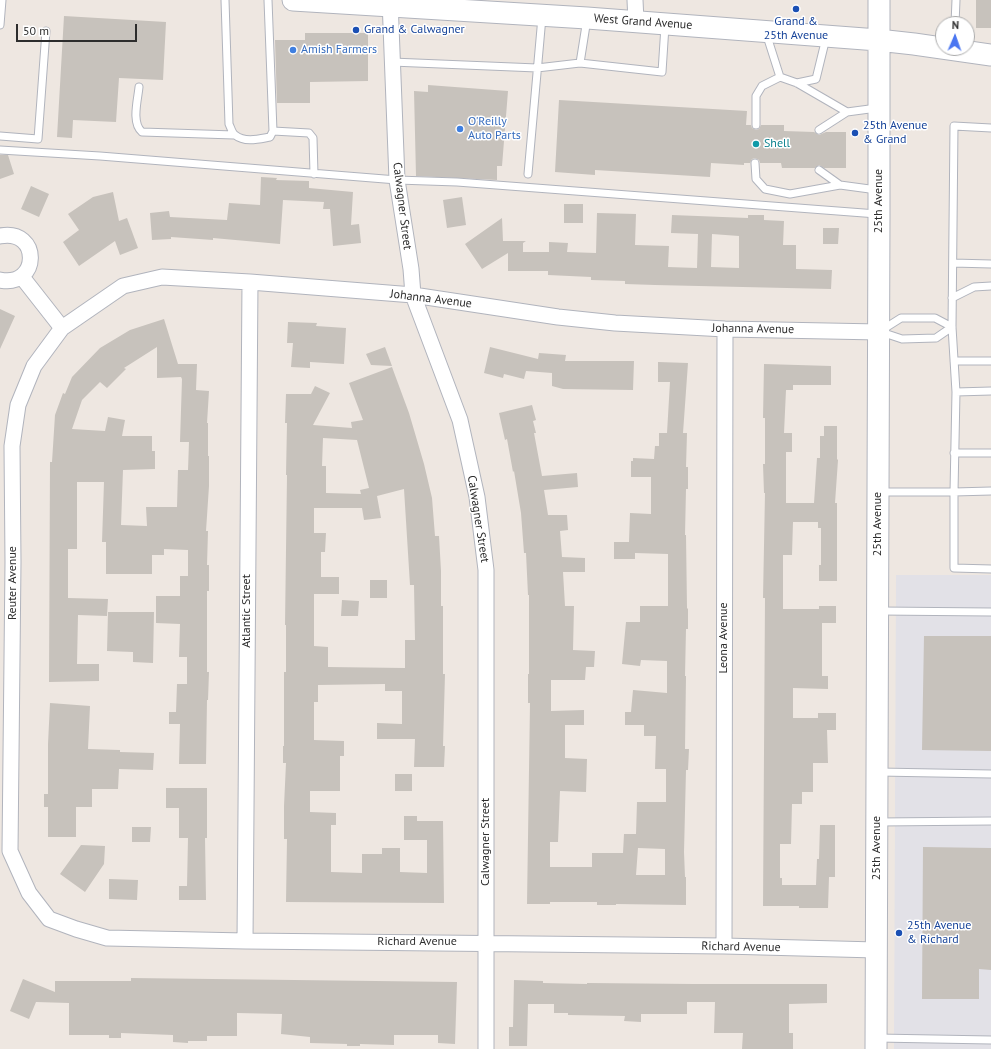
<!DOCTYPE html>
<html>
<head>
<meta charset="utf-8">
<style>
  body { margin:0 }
  #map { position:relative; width:991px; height:1049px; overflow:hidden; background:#eee7e1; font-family:"PT Sans",sans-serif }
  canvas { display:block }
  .north { position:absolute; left:935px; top:16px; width:40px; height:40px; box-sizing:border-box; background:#fff; border:1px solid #ababab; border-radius:50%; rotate:2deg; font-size:11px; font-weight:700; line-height:16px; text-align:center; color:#2d2d2d }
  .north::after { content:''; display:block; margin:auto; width:14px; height:18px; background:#4b76f1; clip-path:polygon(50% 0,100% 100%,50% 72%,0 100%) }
  .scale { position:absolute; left:16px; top:24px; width:121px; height:18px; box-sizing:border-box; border:2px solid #2d2d2d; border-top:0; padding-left:5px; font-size:12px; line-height:14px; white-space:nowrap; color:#2d2d2d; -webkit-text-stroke:3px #fff; paint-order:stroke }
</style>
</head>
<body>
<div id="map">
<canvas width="991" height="1049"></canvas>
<div class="north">N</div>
<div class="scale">50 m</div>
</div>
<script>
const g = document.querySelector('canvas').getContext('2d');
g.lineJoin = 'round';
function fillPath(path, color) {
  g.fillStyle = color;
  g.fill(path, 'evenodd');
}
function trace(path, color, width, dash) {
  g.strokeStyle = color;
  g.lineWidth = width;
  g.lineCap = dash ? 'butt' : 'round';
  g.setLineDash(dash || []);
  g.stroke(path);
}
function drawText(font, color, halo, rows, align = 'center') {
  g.font = font + ' "PT Sans",sans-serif';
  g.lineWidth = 3;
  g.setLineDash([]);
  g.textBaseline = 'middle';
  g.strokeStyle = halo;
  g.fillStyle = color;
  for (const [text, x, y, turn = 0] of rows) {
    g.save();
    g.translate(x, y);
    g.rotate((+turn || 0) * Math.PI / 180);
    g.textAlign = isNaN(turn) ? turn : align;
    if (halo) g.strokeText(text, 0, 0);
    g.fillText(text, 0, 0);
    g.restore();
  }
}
fillPath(new Path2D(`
  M 896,575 L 991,575 L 991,1049 L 894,1049 Z`), '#e2e1e7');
fillPath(new Path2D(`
  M 976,0 L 991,0 L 991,28 L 976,28 Z
  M 64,16 L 166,22 L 163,80 L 119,78 L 116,122 L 73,120 L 72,138 L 57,137 Z
  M 305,33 L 368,33 L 368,81 L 310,82 L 310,103 L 277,103 L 275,40 L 305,40 Z
  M 428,85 L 508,91 L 502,166 L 497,166 L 497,180 L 416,176 L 414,91 L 428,92 Z
  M 559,100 L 747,111 L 746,125 L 751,125 L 752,128 L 756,130 L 759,129 L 761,125 L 784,125 L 784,131 L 814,132 L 819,135 L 826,132 L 846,132 L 846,168 L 824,168 L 819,165 L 815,168 L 782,168 L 781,163 L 760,163 L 759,160 L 755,158 L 752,159 L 750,163 L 744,163 L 744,165 L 711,163 L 710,177 L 595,170 L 595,175 L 555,172 Z
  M 0,155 L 8,155 L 14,174 L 0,179 Z
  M 261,177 L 277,178 L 276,180 L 309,181 L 309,188 L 353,192 L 351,225 L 359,224 L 361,243 L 333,246 L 330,209 L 323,209 L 324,202 L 283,200 L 280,244 L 213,238 L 213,240 L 171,237 L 171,239 L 152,240 L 150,213 L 169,211 L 170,217 L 227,220 L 229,203 L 260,205 Z
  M 31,186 L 49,194 L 39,217 L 21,209 Z
  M 113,192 L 119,221 L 127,218 L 138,248 L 120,255 L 115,241 L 79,266 L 63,242 L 79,230 L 68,214 L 93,197 Z
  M 462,197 L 466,225 L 447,228 L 443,200 Z
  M 564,204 L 583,204 L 583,223 L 564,223 Z
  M 597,213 L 636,214 L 635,245 L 669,246 L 668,267 L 697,268 L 698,234 L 671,233 L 672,215 L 748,218 L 748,215 L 764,215 L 764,220 L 784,221 L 783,245 L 796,245 L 796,269 L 832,270 L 831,289 L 655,285 L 625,284 L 625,281 L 591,280 L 591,277 L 548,275 L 548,271 L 508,271 L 508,253 L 482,269 L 465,244 L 502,218 L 503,241 L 526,241 L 523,243 L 523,252 L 549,252 L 549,242 L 568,243 L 567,252 L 596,253 ZM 712,234 L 739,236 L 739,268 L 711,267 Z
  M 823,228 L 839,228 L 838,244 L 823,244 Z
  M 0,309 L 15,316 L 0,349 Z
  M 164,319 L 178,364 L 197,364 L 196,390 L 209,391 L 207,423 L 208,423 L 208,456 L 209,456 L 209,486 L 206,531 L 208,531 L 207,565 L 209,565 L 209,591 L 207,591 L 207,672 L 209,672 L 208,700 L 207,700 L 206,764 L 179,764 L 180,724 L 169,724 L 169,712 L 176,712 L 177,684 L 187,684 L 187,657 L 179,657 L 180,624 L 156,623 L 156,596 L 180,596 L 180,576 L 188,576 L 188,550 L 164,549 L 164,555 L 152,555 L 152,574 L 106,574 L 106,542 L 102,542 L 104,482 L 77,482 L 77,549 L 68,549 L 68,598 L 108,599 L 107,616 L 78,615 L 77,664 L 99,664 L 99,681 L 49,682 L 50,462 L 52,462 L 55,415 L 63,393 L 65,394 L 72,377 L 100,348 L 130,330 ZM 157,347 L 157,378 L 181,377 L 182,379 L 180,442 L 189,442 L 188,470 L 178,470 L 177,507 L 146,507 L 147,526 L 121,525 L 123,470 L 155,469 L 155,451 L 152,451 L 152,436 L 122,436 L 125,420 L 108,417 L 105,431 L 72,429 L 82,400 L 100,382 L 107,388 L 126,369 L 124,368 Z
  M 288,322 L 317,323 L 316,326 L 346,328 L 344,364 L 310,362 L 310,368 L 291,367 L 293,343 L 287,343 Z
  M 385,347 L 392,366 L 371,365 L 366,354 Z
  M 490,347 L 538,359 L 539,353 L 566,355 L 565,361 L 634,361 L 633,390 L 563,389 L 552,386 L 552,373 L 526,371 L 524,379 L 504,374 L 503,378 L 484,373 Z
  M 658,362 L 688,363 L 683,433 L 687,433 L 686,467 L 688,467 L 688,489 L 686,489 L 685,535 L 686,535 L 687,608 L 688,609 L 688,629 L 686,629 L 685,676 L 686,676 L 685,749 L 689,749 L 688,770 L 686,770 L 684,852 L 685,877 L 686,877 L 686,905 L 616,904 L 616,905 L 597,905 L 597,902 L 550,902 L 550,904 L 527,904 L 530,703 L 528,703 L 528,674 L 529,674 L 529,595 L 528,595 L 526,553 L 524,553 L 521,513 L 514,471 L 513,472 L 507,439 L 505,440 L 499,413 L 532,405 L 536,420 L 533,421 L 536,433 L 534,433 L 542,476 L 577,473 L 578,487 L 544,490 L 548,515 L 567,515 L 568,530 L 560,531 L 562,557 L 585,558 L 585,572 L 563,572 L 565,606 L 574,606 L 573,650 L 595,651 L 594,667 L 586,667 L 585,680 L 551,680 L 551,711 L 584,710 L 584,725 L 565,725 L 565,758 L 587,759 L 586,792 L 560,791 L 558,842 L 550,842 L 550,867 L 592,867 L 592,853 L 623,853 L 624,834 L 636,834 L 637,802 L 666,802 L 666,769 L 655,769 L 656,736 L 644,736 L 644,725 L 625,725 L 625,712 L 631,712 L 633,690 L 667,693 L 667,661 L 641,660 L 640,666 L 622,664 L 626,622 L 640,622 L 640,606 L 668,606 L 668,554 L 635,553 L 635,559 L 614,559 L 614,542 L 629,542 L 630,513 L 651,514 L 651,477 L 631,477 L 631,461 L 633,461 L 633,458 L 654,459 L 655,446 L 659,446 L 659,433 L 667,433 L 670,382 L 658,382 ZM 638,848 L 665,849 L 665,875 L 636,875 Z
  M 764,364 L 831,366 L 831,385 L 793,385 L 793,390 L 786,390 L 784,433 L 792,433 L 792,452 L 786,452 L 786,503 L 814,503 L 817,458 L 820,458 L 820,436 L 824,436 L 824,426 L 837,426 L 837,459 L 838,460 L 835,503 L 837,503 L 837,581 L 819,581 L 819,565 L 821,565 L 821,528 L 818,528 L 818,522 L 793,522 L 792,555 L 783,555 L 783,609 L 819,609 L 819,606 L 836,606 L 836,623 L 822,623 L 822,676 L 828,676 L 828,689 L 793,688 L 793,718 L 818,718 L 818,713 L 836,713 L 836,730 L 827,730 L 828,763 L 813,763 L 813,792 L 802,792 L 802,804 L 792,804 L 791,844 L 780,844 L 780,878 L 782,878 L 782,885 L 816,885 L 817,859 L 819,859 L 820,825 L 835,825 L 835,877 L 829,877 L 828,908 L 799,908 L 799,906 L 763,906 L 765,598 L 763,598 L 765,493 L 764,493 L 763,464 L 765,464 L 765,418 L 763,418 Z
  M 392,367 L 409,413 L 424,464 L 432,498 L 435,536 L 439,536 L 441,571 L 441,606 L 443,606 L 443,674 L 445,674 L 443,746 L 445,746 L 444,767 L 414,767 L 415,739 L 377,739 L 377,723 L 402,724 L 402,691 L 385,691 L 385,684 L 318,685 L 318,702 L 314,702 L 314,740 L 344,741 L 344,756 L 340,756 L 340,791 L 310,791 L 310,812 L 336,813 L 336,825 L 331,825 L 331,872 L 362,873 L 362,854 L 382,854 L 382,848 L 400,848 L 400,872 L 427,873 L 427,840 L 404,840 L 404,816 L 417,816 L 417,821 L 443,821 L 444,903 L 286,902 L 287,839 L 284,839 L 284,806 L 286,763 L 283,763 L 283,746 L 284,746 L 284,672 L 286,672 L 286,625 L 285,625 L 287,475 L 286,475 L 287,423 L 285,423 L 286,394 L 311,394 L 315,386 L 330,393 L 313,425 L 352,428 L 351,422 L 363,420 L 349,383 ZM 323,438 L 357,440 L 369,488 L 360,490 L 361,494 L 326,493 L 326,466 L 322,466 ZM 404,489 L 410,585 L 414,585 L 415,640 L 405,640 L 405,668 L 328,667 L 328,647 L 314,646 L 314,594 L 339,594 L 339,577 L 321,577 L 321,552 L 325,552 L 326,533 L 314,533 L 314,508 L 362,508 L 364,520 L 381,518 L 377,496 Z
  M 370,580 L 387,580 L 387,598 L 370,598 Z
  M 342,600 L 359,601 L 358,616 L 341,616 Z
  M 108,612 L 154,612 L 153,663 L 133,662 L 133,652 L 107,651 Z
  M 924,636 L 991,636 L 991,751 L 922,750 Z
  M 50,703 L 90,706 L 88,749 L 120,750 L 120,752 L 154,753 L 153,770 L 119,769 L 118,789 L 92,789 L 92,807 L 76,807 L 76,837 L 48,837 L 48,807 L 44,807 L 44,794 L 48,794 L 48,744 Z
  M 395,774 L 412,774 L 412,791 L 395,791 Z
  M 166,788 L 207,788 L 207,838 L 205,838 L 206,900 L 179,900 L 179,886 L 187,886 L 188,838 L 179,838 L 179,808 L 166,808 Z
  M 132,827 L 151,827 L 150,842 L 132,842 Z
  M 81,845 L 105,846 L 104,864 L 85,892 L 60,874 Z
  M 923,847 L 991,848 L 991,970 L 979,969 L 979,999 L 922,999 Z
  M 109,879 L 138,880 L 137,900 L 109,899 Z
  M 131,978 L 457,982 L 455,1044 L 438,1043 L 438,1035 L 394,1035 L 394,1045 L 360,1044 L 360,1046 L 347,1046 L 347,1044 L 310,1043 L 310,1037 L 281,1034 L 282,1014 L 237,1013 L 237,1036 L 207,1036 L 207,1041 L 188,1041 L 188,1043 L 173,1042 L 173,1035 L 121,1033 L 121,1038 L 109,1038 L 109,1035 L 69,1035 L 69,1003 L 36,1002 L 29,1019 L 10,1011 L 23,979 L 55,992 L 55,981 L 131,981 Z
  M 514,980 L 543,981 L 543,983 L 587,984 L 587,983 L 693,984 L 827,984 L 827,1003 L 789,1004 L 789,1033 L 793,1033 L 793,1049 L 742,1049 L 743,1033 L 714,1033 L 715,1002 L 687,1002 L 687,1014 L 641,1014 L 641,1022 L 624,1021 L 625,1016 L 568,1015 L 568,1013 L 554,1013 L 554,1004 L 528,1004 L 527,1046 L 509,1046 L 509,1027 L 513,1027 Z`), '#c7c2bc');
const lane = new Path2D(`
  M 225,0 L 229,124 C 231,128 232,133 235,135 C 245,143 259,139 270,137 L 273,131 L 268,0
  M 955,24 L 956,0
  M 0,25 L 2,0
  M 766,33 L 780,77 L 797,83 L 847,112
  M 392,62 L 537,68 L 580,63 L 662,72 L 665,26
  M 580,63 L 587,19
  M 797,83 L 816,79 L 826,38
  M 139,87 C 138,99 131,123 142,132 L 234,135
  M 756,125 L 756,96 L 762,86 L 780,77
  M 991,128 L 954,126 L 952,327 L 956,392 L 954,492 L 991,491
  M 819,130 L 847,112 L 877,108
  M 273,131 L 309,133 L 313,138 L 314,174
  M 0,136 L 38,139 L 46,31
  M 0,150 L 100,156 L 397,180 L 457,182 L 877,214
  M 755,163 L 756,179 L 765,189 L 790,194 L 840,185
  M 819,170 L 840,185 L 877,190
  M 528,174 L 542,17
  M 953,263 L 991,264
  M 952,298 L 974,287 L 991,286
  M 882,330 L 901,318 L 935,318 L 952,327
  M 881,332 L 902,339 L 936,338 L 952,327
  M 954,361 L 991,361
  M 956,392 L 991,391
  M 954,453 L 991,453
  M 880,492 L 954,492 L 954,568 L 991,569
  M 880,611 L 991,612
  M 879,772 L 991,774
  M 879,822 L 991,821
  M 877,1038 L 991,1040`);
const street = new Path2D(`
  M 390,0 L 397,180 L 411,269 L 413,295 L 460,420 L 477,497 L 486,570 L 486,1049
  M 635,0 L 636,21
  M 0,236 C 41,228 40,288 0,280
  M 22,277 L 62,328
  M 245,941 L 250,282
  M 724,946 L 725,329
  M 876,950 L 724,946 L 245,941 L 107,938 L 76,929 L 49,919 L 29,893 L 10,851 L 13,562 L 12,446 L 18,405 L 34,366 L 62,328 L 123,286 L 162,277 L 250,282 L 413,295 L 558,317 L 615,323 L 725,329 L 879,332`);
const secondary = new Path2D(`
  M 293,0 L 587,18 L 878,40 L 914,44 L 991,55
  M 876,1049 L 879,214 L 879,0`);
trace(lane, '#b1b4bd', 9);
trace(street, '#b1b4bd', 17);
trace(secondary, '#b1b4bd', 23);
trace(lane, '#fff', 7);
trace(street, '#fff', 15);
trace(secondary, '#fff', 21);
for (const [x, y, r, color] of [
  [796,9,4,"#1a4fb4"],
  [356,30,4,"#1a4fb4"],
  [293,50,4,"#3f7fe0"],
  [460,129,4,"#3f7fe0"],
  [855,133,4,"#1a4fb4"],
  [756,144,4,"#0f9aa8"],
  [899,933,4,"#1a4fb4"]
]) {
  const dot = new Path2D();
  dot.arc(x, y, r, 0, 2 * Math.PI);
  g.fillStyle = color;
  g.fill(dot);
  trace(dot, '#fff', 1.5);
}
drawText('12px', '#2d2d2d', '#fff', [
  ["West Grand Avenue",643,22,4],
  ["25th Avenue",879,201,-90],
  ["Calwagner Street",402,206,83],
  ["Johanna Avenue",431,299,7],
  ["Johanna Avenue",753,329,1],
  ["Calwagner Street",478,519,81],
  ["25th Avenue",878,524,-90],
  ["Reuter Avenue",13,583,-90],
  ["Atlantic Street",247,611,-90],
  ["Leona Avenue",724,638,-90],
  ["Calwagner Street",486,842,-90],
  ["25th Avenue",877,848,-90],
  ["Richard Avenue",417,942],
  ["Richard Avenue",741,947,1]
]);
drawText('12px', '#164399', '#fff', [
  ["Grand &",796,22,"center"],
  ["25th Avenue",796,36,"center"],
  ["Grand & Calwagner",364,30],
  ["25th Avenue",863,126],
  ["& Grand",863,140],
  ["25th Avenue",907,926],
  ["& Richard",907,940]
], 'left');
drawText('12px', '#366cbe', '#fff', [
  ["Amish Farmers",301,50],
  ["O'Reilly",468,122],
  ["Auto Parts",468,136]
], 'left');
drawText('12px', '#0d838f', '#fff', [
  ["Shell",764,144]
], 'left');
</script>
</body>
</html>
